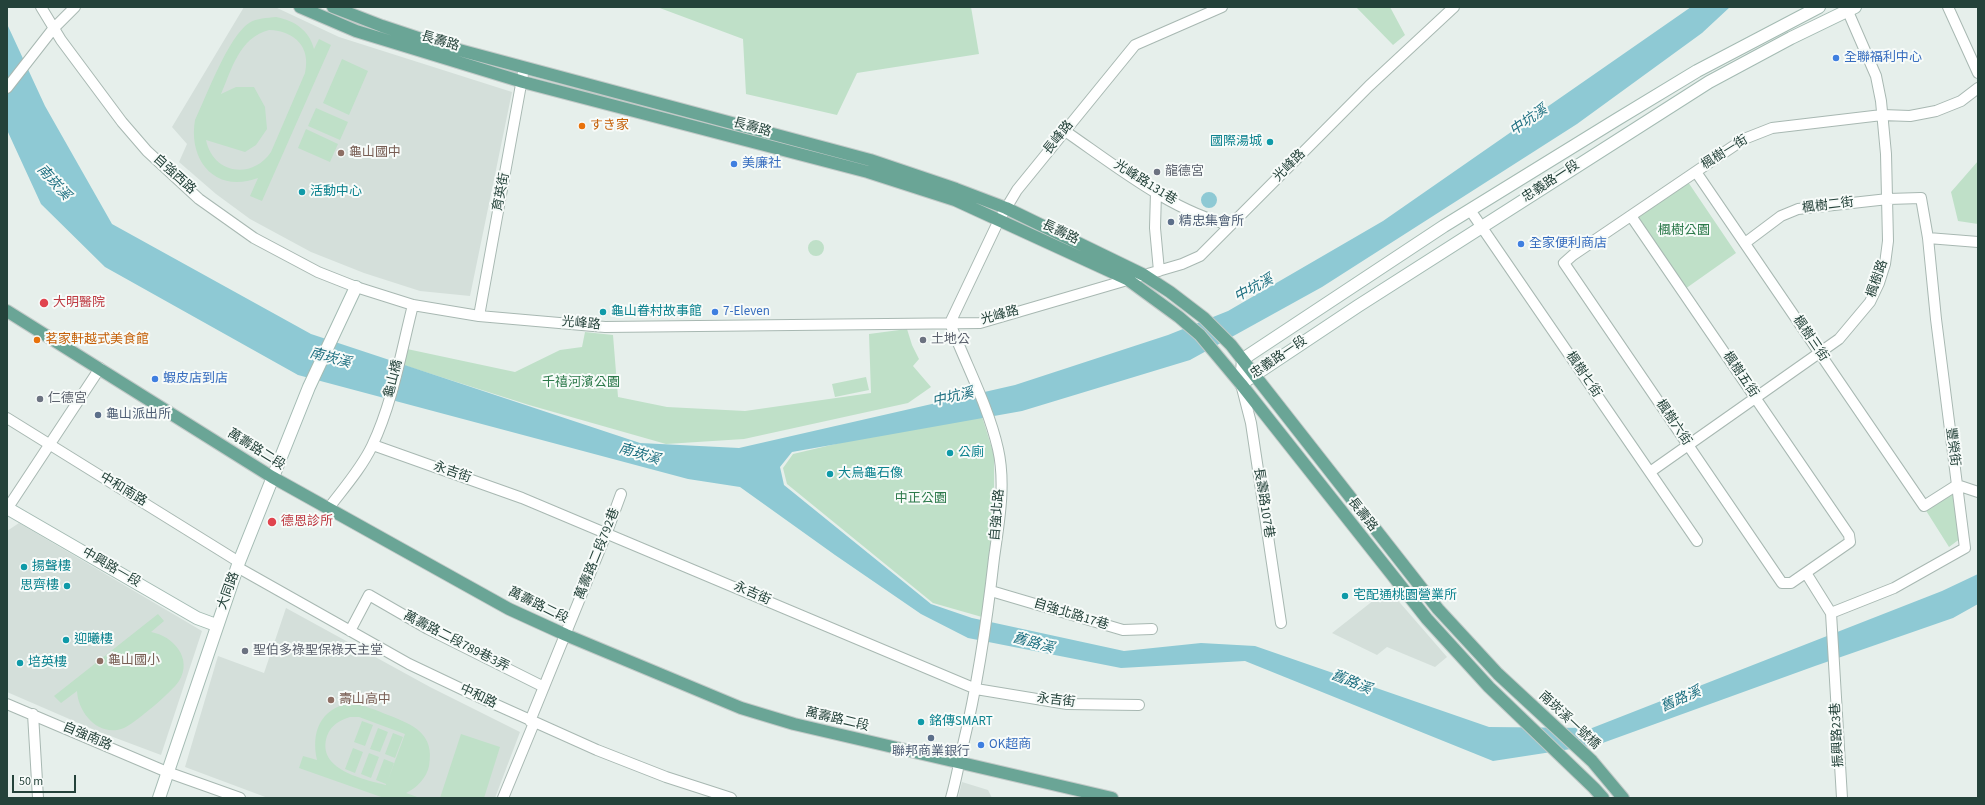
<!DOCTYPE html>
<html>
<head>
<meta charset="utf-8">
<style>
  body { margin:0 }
  #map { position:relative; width:1985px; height:805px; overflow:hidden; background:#e6efeb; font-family:"Source Sans 3",sans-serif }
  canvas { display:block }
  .frame { position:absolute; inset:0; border:8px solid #24423a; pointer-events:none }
  .scale { position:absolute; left:12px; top:775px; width:64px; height:18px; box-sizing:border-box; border:2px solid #24423a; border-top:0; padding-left:5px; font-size:12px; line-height:14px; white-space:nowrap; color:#24423a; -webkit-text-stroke:3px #f7fbf9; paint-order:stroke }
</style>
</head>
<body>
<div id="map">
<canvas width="1985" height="805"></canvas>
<div class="frame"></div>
<div class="scale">50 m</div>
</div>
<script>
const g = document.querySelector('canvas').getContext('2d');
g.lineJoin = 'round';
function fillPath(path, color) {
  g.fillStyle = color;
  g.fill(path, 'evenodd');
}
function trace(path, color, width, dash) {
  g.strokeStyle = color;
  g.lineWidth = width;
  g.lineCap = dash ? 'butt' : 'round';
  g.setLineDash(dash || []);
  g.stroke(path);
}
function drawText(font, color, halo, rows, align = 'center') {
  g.font = font + ' "Source Sans 3","Noto Sans TC","Noto Sans JP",sans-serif';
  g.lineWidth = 4;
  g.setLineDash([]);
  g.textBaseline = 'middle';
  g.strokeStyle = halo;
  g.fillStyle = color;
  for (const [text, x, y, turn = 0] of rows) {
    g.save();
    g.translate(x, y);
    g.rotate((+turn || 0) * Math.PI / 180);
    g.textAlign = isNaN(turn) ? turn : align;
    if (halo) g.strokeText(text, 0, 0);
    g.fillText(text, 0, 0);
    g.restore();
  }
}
fillPath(new Path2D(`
  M 244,7 L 275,7 L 339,37 L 512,92 L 470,296 L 420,291 L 364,273 L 311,252 L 250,219 L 216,194 L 179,162 L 187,144 L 172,127 Z
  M 19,523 L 202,631 L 161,755 L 97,731 L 7,692 L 7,531 Z
  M 1388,589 L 1447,657 L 1435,667 L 1387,647 L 1377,655 L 1332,633 Z
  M 286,608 L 430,687 L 520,732 L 495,798 L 268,798 L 185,767 L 218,656 L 264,673 Z
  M 962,782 L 988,790 L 992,798 L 958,798 Z`), '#d4dfda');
fillPath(new Path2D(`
  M 657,7 L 971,7 L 979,54 L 857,73 L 837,115 L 746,94 L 743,39 Z
  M 1356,7 L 1390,7 L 1405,35 L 1393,45 Z
  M 276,17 C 295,21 309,30 314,49 L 319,39 L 331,45 L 262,201 L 250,196 L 258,178 C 215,194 188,160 195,120 C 207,95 228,37 249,23 C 257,18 267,18 276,17 ZM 269,30 C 295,31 311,47 305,73 L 271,152 C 252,180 213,174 206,140 L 245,152 L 256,145 L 267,129 L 265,107 L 254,87 L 236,87 L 221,94 C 232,69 239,38 269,30 Z
  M 342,59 L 368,71 L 349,115 L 323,103 Z
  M 316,108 L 348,122 L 340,140 L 308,126 Z
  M 306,129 L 338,144 L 330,162 L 298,148 Z
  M 1978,161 L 1978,224 L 1958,221 L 1951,192 Z
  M 1688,182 L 1736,253 L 1685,289 L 1636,217 Z
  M808 248a8 8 0 1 1 16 0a8 8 0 1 1-16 0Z
  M 907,329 L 912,345 L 919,359 L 913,366 L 931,387 L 908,403 L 744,439 L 666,444 L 529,405 L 403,365 L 407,349 L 515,372 L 560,350 L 582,347 L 585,332 L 613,335 L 618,397 L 667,407 L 745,411 L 871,393 L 869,334 Z
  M 866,377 L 869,390 L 835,397 L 832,384 Z
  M 980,410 L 994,455 L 994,522 L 982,617 L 933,603 L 787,484 L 783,468 L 793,454 Z
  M 1957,487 L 1961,538 L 1949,547 L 1925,509 Z
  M 158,614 L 164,621 L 151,632 C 173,636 193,658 179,681 C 173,691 135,723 124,728 C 99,738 78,713 77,691 L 61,703 L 54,696 Z
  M 350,703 C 364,705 376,710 388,715 C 414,725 435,734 429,766 C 427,777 417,788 406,793 L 420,798 L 384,798 L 299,768 L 303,756 L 317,760 C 311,732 320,709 350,703 ZM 350,717 L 359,717 L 405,734 L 388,780 L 394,763 L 384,759 L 376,780 L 386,784 L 386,785 C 363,779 316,770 327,736 C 331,725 340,720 350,717 Z
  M 362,721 L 373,725 L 365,746 L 354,742 Z
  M 378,728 L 388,732 L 380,752 L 370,749 Z
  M 393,733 L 403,737 L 395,758 L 385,754 Z
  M 461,734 L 500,747 L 484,798 L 440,798 Z
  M 353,748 L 363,752 L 355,773 L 345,769 Z
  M 369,753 L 379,757 L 371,778 L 361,774 Z`), '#bfe0c8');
fillPath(new Path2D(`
  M 1691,7 L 1730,7 L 1702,33 L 1577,124 L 1322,287 L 1190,360 L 1022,411 L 792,452 L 780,467 L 784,485 L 931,604 L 972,618 L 1124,651 L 1201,643 L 1255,646 L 1489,727 L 1592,728 L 1942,591 L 1978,574 L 1978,604 L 1953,618 L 1815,666 L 1597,745 L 1493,761 L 1245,661 L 1121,668 L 968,638 L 921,614 L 835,555 L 740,487 L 688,479 L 298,375 L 105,267 L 41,204 L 7,130 L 7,24 L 45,106 L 112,224 L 311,334 L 640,443 L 739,448 L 1015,385 L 1168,335 L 1228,311 L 1383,221 Z
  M1201 200a8 8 0 1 1 16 0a8 8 0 1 1-16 0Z`), '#8ec9d4');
const street = new Path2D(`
  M 41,7 L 61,40 L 122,122 L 147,151 L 199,199 L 254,238 L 318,272 L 356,287 L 413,305 L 479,316 L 605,327 L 980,323 L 1182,264 L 1200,256 L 1369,86 L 1454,7
  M 1948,7 L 1978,73
  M 7,88 L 53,29 L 75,7
  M 1065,131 C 1113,164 1174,213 1231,225
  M 1696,172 L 1924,506 L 1957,485 L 1978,492
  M 1156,192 L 1155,228 L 1159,271
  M 1470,210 L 1697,541
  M 1631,216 L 1849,535 L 1850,542 L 1791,583 L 1782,583 L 1564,263 L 1573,255 L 1744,139 L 1772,128 L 1882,115 L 1910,116 L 1936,111 L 1961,101 L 1978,88
  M 1928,238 L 1978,242
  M 1745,243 L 1781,216 L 1798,209 L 1888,199 L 1921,198 L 1928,238 L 1936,319 L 1965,548 L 1894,588 L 1831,613
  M 479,316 L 524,68
  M 950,323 C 966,365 988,405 998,449 C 1006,484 999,522 994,558 C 987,621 978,683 963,745 C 959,763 956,781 951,798
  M 950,323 L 999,220 L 1017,190 L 1135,45 L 1222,7
  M 1241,384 L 1251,423 L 1281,623
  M 7,418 L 239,562
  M 373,445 L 522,498 L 976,689 L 1067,704 L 1139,705
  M 1650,472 L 1839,339 L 1870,302 L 1879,283 L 1885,264 L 1888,241 L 1886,154 L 1881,101 L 1876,76 L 1846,7
  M 7,509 L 100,368
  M 328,509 C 343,489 361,469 372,446 C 393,402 401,352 413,305
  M 237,567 L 409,664 L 470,693 L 597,750 L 666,777 L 731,798
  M 1806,573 L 1831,613 L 1842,798
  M 991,591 L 1123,630 L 1152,629
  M 350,631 L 369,595 L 428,629 L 544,687
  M 7,704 L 167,772 L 240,798
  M 33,714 L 38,798
  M 530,721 L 607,532 L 621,494
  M 503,798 L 534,723`);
const secondary = new Path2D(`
  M 1241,384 L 1358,306 L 1709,82 L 1791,38 L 1855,7
  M 1241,384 L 1243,359 L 1444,226 L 1616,120 L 1697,71 L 1819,7
  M 7,508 L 197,618 L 216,625
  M 159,798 L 239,562 L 309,387 L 356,287`);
const primary = new Path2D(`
  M 300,7 L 356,31 L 523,82 L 868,172 L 955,200 L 1127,279 L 1179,317 L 1200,335 L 1241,384 L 1427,619 L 1489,687 L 1594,788 L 1603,798
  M 333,7 L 382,26 L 433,43 L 870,160 L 956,189 L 1006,208 L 1144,275 L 1170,292 L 1204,318 L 1231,345 L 1438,609 L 1498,674 L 1592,761 L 1623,798
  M 7,311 L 272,477 L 464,584 L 509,609 L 566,635 L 741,708 L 794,724 L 1112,798`);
trace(street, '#a8b8b2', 12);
trace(secondary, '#a4bbb3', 14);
trace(primary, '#c2cac8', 14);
trace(street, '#fff', 10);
trace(secondary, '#fff', 12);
trace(primary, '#6aa596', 12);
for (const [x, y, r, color] of [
  [1836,58,4,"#3f7fe0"],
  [582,126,4,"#e8710a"],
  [1270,142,4,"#0f9aa8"],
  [341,153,4,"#8d6e63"],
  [734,164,4,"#3f7fe0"],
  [1157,172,4,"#6b7280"],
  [302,192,4,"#0f9aa8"],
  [1171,222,4,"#5c6f8a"],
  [1521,244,4,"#3f7fe0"],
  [44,303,5,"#e0444e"],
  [603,312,4,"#0f9aa8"],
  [715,312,4,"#3f7fe0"],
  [37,340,4,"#e8710a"],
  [923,340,4,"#6b7280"],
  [155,379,4,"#3f7fe0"],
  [40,399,4,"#6b7280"],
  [98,415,4,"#5c6f8a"],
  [950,453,4,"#0f9aa8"],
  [830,474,4,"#0f9aa8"],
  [272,522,5,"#e0444e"],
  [24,567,4,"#0f9aa8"],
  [67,586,4,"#0f9aa8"],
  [1345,596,4,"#0f9aa8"],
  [66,640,4,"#0f9aa8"],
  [245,651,4,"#6b7280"],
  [100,661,4,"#8d6e63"],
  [20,663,4,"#0f9aa8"],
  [331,700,4,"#8d6e63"],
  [921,722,4,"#0f9aa8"],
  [931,738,4,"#5c6f8a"],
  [981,745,4,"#3f7fe0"]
]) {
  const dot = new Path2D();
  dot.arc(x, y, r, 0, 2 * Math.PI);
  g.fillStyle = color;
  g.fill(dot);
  trace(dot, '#f7fbf9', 1.5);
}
drawText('13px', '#24423a', '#f7fbf9', [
  ["長壽路",440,42,16],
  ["長壽路",752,128,15],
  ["長峰路",1059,138,-51],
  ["楓樹一街",1725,153,-32],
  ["光峰路",1290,166,-45],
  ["自強西路",174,175,42],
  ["忠義路一段",1551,182,-33],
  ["光峰路131巷",1145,183,32],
  ["育英街",502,192,-79],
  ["楓樹二街",1828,206,-7],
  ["長壽路",1060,233,25],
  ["楓樹路",1878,279,-71],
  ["光峰路",1000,316,-15],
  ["光峰路",581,324,5],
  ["楓樹三街",1810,339,56],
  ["忠義路一段",1279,358,-34],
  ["楓樹七街",1583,375,56],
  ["楓樹五街",1740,375,56],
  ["龜山橋",394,379,-76],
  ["楓樹六街",1673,423,56],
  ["豐榮街",1952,447,83],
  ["萬壽路二段",256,450,32],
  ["永吉街",452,473,19],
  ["中和南路",123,490,31],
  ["長壽路107巷",1263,503,81],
  ["自強北路",998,515,-85],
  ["長壽路",1362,515,52],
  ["萬壽路二段792巷",598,554,-68],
  ["中興路一段",111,568,30],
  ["大同路",229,591,-70],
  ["永吉街",752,594,23],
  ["萬壽路二段",538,606,26],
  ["自強北路17巷",1071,615,17],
  ["萬壽路二段789巷3弄",456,642,27],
  ["中和路",478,697,25],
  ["永吉街",1056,701,7],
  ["萬壽路二段",837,720,13],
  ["南崁溪一號橋",1569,721,43],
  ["振興路23巷",1838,735,-93],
  ["自強南路",87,737,23]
]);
drawText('13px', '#366cbe', '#f7fbf9', [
  ["全聯福利中心",1844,58],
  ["美廉社",742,164],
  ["全家便利商店",1529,244],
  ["7-Eleven",723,312],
  ["蝦皮店到店",163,379],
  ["OK超商",989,745]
], 'left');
drawText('13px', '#c56008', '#f7fbf9', [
  ["すき家",590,126],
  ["茗家軒越式美食館",45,340]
], 'left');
drawText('13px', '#0d838f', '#f7fbf9', [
  ["國際湯城",1262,142,"right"],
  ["活動中心",310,192],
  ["龜山眷村故事館",611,312],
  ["公廁",958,453],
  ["大烏龜石像",838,474],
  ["揚聲樓",32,567],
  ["思齊樓",59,586,"right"],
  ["宅配通桃園營業所",1353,596],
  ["迎曦樓",74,640],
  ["培英樓",28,663],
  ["銘傳SMART",929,722]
], 'left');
drawText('13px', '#785e54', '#f7fbf9', [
  ["龜山國中",349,153],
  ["龜山國小",108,661],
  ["壽山高中",339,700]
], 'left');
drawText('13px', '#5b616d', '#f7fbf9', [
  ["龍德宮",1165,172],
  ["土地公",931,340],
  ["仁德宮",48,399],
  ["聖伯多祿聖保祿天主堂",253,651]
], 'left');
drawText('13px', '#4e5e75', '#f7fbf9', [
  ["精忠集會所",1179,222],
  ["龜山派出所",106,415],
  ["聯邦商業銀行",931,752,"center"]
], 'left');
drawText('13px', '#2d7a4b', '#f7fbf9', [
  ["楓樹公園",1684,231],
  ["千禧河濱公園",581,383],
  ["中正公園",921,499]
]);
drawText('13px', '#be3a42', '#f7fbf9', [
  ["大明醫院",53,303],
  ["德恩診所",281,522]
], 'left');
drawText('italic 14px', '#1c6f80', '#f7fbf9', [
  ["中坑溪",1529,121,-35],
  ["南崁溪",53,183,48],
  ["中坑溪",1254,289,-28],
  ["南崁溪",330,359,15],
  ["中坑溪",953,398,-13],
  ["南崁溪",639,455,17],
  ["舊路溪",1033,644,16],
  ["舊路溪",1351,683,22],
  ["舊路溪",1681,700,-24]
]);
</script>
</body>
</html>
